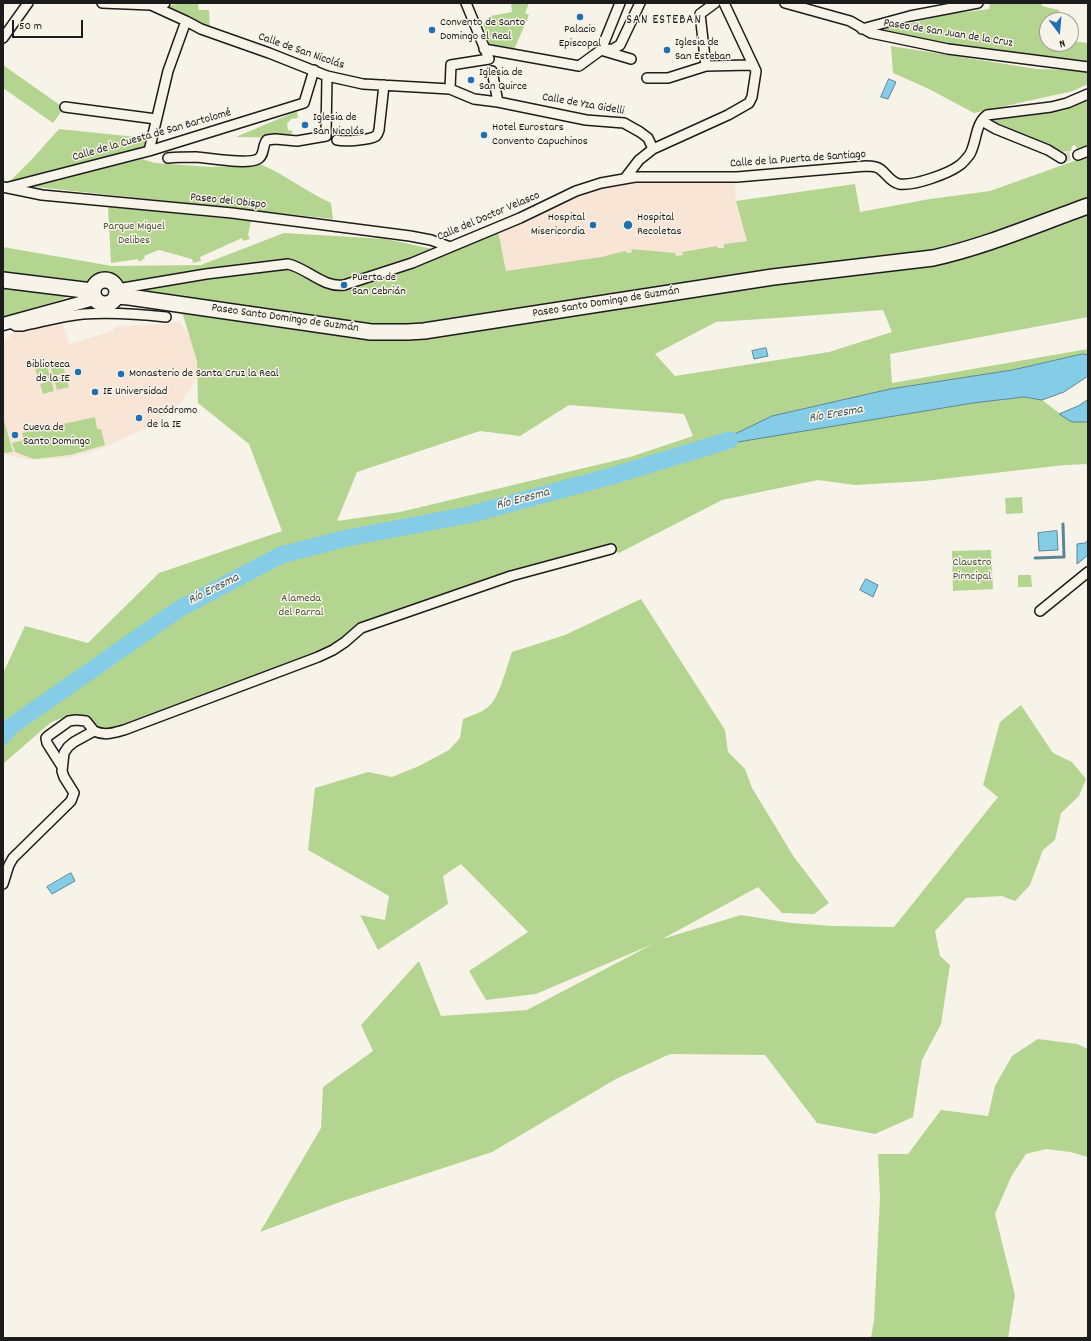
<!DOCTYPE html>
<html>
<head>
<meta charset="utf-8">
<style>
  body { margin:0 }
  #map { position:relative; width:1091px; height:1341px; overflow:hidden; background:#f7f3e8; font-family:Dekko,sans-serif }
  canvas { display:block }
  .frame { position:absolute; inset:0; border:4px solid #1c1c1c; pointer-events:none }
  .north { position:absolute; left:1039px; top:12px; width:40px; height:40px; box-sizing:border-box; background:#f7f3e8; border:1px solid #9f9d96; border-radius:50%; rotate:164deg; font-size:11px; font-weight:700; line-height:16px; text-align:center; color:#1c1c1c }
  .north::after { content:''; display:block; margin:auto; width:14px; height:18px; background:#1f6fb2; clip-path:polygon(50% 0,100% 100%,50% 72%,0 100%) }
  .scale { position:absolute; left:12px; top:20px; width:71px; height:18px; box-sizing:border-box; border:2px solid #1c1c1c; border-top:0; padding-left:5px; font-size:12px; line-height:14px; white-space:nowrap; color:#1c1c1c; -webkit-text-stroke:3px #f7f3e8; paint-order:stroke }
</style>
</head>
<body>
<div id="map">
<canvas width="1091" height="1341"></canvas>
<div class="frame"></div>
<div class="north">N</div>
<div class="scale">50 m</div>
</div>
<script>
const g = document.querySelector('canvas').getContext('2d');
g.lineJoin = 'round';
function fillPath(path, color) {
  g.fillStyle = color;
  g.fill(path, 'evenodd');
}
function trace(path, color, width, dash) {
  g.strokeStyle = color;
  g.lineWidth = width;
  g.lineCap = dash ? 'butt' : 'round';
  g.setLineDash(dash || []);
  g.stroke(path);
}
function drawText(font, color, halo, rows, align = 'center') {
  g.font = font + ' Dekko,sans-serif';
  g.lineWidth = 3;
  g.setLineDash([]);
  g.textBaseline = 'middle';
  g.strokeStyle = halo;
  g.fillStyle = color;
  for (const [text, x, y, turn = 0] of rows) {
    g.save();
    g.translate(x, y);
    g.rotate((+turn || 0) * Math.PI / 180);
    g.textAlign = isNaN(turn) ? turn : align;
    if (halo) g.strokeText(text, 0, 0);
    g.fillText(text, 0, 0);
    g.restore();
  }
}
fillPath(new Path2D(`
  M 636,181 L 735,183 L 736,201 L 747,241 L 724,244 L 724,248 L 717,248 L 716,246 L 682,252 L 683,255 L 675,256 L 631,250 L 632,252 L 628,253 L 625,251 L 601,257 L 506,271 L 498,231 L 521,222 L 592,191 Z
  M 62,320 L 69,344 L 113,331 L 114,328 L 119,326 L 166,324 L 179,321 L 204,356 L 196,380 L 180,404 L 152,425 L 106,447 L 70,458 L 32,460 L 9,456 L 3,453 L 3,340 L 11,337 L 10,334 L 28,329 L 28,331 Z`), '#f8e5d6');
fillPath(new Path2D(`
  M 184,3 L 198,3 L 199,10 L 209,10 L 210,31 L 164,6 Z
  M 511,3 L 529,3 L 525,13 L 529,15 L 514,50 L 489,44 L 483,23 L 492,21 L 491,16 L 512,12 Z
  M 990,3 L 1042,3 L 1042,6 L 1059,10 L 1061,20 L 1047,20 L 1047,44 L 1071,44 L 1071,41 L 1088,43 L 1088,65 L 940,45 L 880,30 L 950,14 L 989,9 Z
  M 891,46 L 1037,69 L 1088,70 L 1088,84 L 1073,91 L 974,113 L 929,89 L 893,73 Z
  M 3,65 L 64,108 L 53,123 L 3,88 Z
  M 1088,99 L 1088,144 L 1077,152 L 1076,146 L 1074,145 L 1072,146 L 1071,151 L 1060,152 L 995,122 L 994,120 L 996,117 L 1043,113 L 1064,110 Z
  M 297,111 L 298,118 L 291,119 L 287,124 L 288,130 L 293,131 L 291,134 L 293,138 L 236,137 Z
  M 59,129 L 146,138 L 147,144 L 141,149 L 10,181 L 33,158 Z
  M 1088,156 L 1088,317 L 890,354 L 892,383 L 1088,349 L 1088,355 L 1083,354 L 1011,370 L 890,389 L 772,416 L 710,446 L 973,403 L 1024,397 L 1042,400 L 1059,413 L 1072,422 L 1088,422 L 1088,464 L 1065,465 L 924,481 L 855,485 L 818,480 L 722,500 L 619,553 L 611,549 L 361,628 L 345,642 L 107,735 L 73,717 C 65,716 57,720 50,723 L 3,764 L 3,673 L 25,626 L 88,643 L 159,573 L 282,531 L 249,444 L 198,403 L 197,361 L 183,315 L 123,284 L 88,288 L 60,300 L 3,317 L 3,247 L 112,266 L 201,265 L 284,233 L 386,239 L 442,251 L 498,231 L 506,271 L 601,257 L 625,251 L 628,253 L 632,252 L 631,249 L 675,253 L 676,256 L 683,255 L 682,252 L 717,246 L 717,248 L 724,248 L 724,244 L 747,241 L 736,201 L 855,184 L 860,212 L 930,199 L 990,191 ZM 883,310 L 892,332 L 829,352 L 675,376 L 655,354 L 716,322 L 777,318 ZM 569,405 L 684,414 L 693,436 L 630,457 L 400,512 L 337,521 L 357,472 L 480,431 L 520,436 Z
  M 142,159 L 155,163 L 211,167 L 262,165 L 275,171 L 317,196 L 331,203 L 333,219 L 27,186 Z
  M 108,207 L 251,221 L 248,235 L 250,239 L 243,241 L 242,238 L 200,257 L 201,261 L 193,263 L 192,259 L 159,250 L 144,256 L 145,258 L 139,262 L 138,259 L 111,263 Z
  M 62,361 L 65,373 L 53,376 L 50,365 Z
  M 47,366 L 50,377 L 39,380 L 35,369 Z
  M 66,376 L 69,387 L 57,390 L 54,379 Z
  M 51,380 L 54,391 L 43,394 L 40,384 Z
  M 95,417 L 97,429 L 101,429 L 105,445 L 70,455 L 34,459 L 15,452 L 12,443 L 24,440 L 22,433 Z
  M 3,421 L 4,421 L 13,452 L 3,453 Z
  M 1022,497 L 1023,513 L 1006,514 L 1005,498 Z
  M 991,550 L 993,589 L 953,591 L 952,551 Z
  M 1018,575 L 1031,575 L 1032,587 L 1018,587 Z
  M 641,599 L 725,730 L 728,752 L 745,769 L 752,788 L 794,857 L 829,903 L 814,914 L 782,913 L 758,887 L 662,939 L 741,915 L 791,923 L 833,926 L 894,927 L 998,797 L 983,785 L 1000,722 L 1021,705 L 1053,753 L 1072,762 L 1086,779 L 1079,796 L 1061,813 L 1055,840 L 1043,850 L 1030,885 L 1015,901 L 1002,896 L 966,898 L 935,931 L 940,956 L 950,965 L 941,1024 L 922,1060 L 913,1117 L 875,1134 L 817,1123 L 765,1055 L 670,1054 L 616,1079 L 492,1152 L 340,1202 L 260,1232 L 321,1128 L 323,1087 L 373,1051 L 361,1025 L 419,961 L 441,1016 L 527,1010 L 653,944 L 536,994 L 486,1000 L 469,971 L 528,932 L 461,864 L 443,876 L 448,904 L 378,950 L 360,915 L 385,920 L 389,896 L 308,850 L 315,788 L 368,772 L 392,777 L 419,766 L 449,750 L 460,738 L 463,719 C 473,715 484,712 491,704 C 500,694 507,666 512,652 L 565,635 Z
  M 1038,1039 L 1077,1044 L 1088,1049 L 1088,1157 L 1070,1152 L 1046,1149 L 1026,1154 L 1011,1177 L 995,1214 L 1015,1295 L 1008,1338 L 871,1338 L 874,1320 L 880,1198 L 878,1154 L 908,1154 L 941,1110 L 988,1116 L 995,1086 L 1012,1056 Z`), '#b4d58f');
const water = new Path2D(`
  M 889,79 L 896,82 L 888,99 L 881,97 Z
  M 766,348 L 768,356 L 754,359 L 752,351 Z
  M 1083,354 L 1088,355 L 1088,376 L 1064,392 L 1042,400 L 1024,397 L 973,403 L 708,447 L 772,416 L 890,389 L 1012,370 Z
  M 1088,400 L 1088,422 L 1072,422 L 1059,414 L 1078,406 Z
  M 1057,531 L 1058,550 L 1039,551 L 1038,533 Z
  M 1088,540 L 1088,555 L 1077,564 L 1077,544 L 1085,543 Z
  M 866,579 L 878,585 L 873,597 L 860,590 Z
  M 71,873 L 75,881 L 52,894 L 47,887 Z`);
fillPath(water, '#85cce6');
trace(water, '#5b8695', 1);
trace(new Path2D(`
  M 1035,558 L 1064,557 L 1063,524`), '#5b8695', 3);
trace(new Path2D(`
  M 3,736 L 10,727 L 179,609 L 281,555 L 347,538 L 468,515 L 612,476 L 730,440`), '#85cce6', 17);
trace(new Path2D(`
  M 1061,158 L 1078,155`), '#d6d3c9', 9, [9, 4.5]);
const minor = new Path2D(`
  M 102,3 L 151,5 L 165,3
  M 785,3 L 850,21 L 871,33 L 948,49 L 1088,67
  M 151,5 L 186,21 L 201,29 L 269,53 L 327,76 L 363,84 L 450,89 L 474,99 L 498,102 L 586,120 L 624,123 L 640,132 L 648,138 L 653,149
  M 862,29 L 910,16 L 978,3
  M 3,38 L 28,3
  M 484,49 L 579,66 L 601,50 L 613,49 L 620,45 L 640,3
  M 601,50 L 620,3
  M 604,51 L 631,59
  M 706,66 L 700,14 L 715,3
  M 492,71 L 498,102
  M 647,78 L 668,78 L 706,66 L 752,65
  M 450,89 L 451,65 L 489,59 L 466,3
  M 65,107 L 156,119
  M 982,121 L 996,129 L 1048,150 L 1061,158
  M 337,140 C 344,142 370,140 376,136 C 378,134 378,133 379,130 L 384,85
  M 149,151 L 168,71 L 186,21
  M 1078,155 L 1088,151
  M 168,158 C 178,157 187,157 196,157 C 210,158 247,165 258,159 C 265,155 262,145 267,140 L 275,139 L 297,141 L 326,136 L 327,76
  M 626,177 L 639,160 L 653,149 L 728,115 L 749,103 L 752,97 L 756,71 L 724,3
  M 3,187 L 42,195 L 232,213 L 410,236 L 431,240 L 450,247
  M 9,187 L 149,151 L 304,103 L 314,70
  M 117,289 L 206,274 L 288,264 C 307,268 323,288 344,285 L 412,263 L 520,218 L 576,191 L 601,183 L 635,177 L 737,177 L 866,166 C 870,166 876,166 880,169 C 887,174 890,182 899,184 C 914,186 948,174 960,165 C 964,162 967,158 970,154 C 977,141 975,124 987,115 L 1051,107 L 1067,103 L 1088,94
  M 9,322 L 16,326 L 22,326 C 42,322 62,316 83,314 C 111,312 139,314 166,317
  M 1040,611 L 1088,572
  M 94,731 C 105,736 113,733 124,730 L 318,657 L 333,650 L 345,642 L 361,628 L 511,576 L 611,549
  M 61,765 L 47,743 L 46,738 L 48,736 L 69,721 L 76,720 L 86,721 L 94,731
  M 3,884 L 9,865 L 13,858 L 71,801 L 74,793 L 64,777 L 62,771 L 64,753 L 68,747 L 74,742 L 94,731`);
const tertiary = new Path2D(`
  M 3,324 L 94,299`);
const primary = new Path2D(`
  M93 292a12 12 0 1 1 24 0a12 12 0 1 1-24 0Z
  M 3,280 L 92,291
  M 116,296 L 129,297 L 371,332 L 408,332 L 424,331 L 773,277 L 933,258 C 987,246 1037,224 1088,206`);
trace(minor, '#1c1c1c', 12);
trace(tertiary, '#1c1c1c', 15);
trace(primary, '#1c1c1c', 18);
trace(minor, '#f7f3e8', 9);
trace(tertiary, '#f7f3e8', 12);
trace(primary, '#f7f3e8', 15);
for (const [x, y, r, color] of [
  [580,17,4,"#1f6fb2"],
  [432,30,4,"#1f6fb2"],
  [667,50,4,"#1f6fb2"],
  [471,80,4,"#1f6fb2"],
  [305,125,4,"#1f6fb2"],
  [484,135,4,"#1f6fb2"],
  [593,225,4,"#1f6fb2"],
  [628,225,5,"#1f6fb2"],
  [344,285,4,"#1f6fb2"],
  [78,372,4,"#1f6fb2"],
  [121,374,4,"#1f6fb2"],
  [95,392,4,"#1f6fb2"],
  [139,418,4,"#1f6fb2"],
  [15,435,4,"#1f6fb2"]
]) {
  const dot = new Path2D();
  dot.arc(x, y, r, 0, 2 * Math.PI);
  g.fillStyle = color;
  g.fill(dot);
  trace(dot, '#f7f3e8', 1.5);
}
drawText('12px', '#1c1c1c', '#f7f3e8', [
  ["Convento de Santo",440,23],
  ["Domingo el Real",440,37],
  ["Palacio",580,30,"center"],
  ["Episcopal",580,44,"center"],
  ["Iglesia de",675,43],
  ["San Esteban",675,57],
  ["Iglesia de",479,73],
  ["San Quirce",479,87],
  ["Iglesia de",313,118],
  ["San Nicolás",313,132],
  ["Hotel Eurostars",492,128],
  ["Convento Capuchinos",492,142],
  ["Hospital",585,218,"right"],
  ["Misericordia",585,232,"right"],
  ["Hospital",637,218],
  ["Recoletas",637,232],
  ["Puerta de",352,278],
  ["San Cebrián",352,292],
  ["Biblioteca",70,365,"right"],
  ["de la IE",70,379,"right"],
  ["Monasterio de Santa Cruz la Real",129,374],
  ["IE Universidad",103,392],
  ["Rocódromo",147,411],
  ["de la IE",147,425],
  ["Cueva de",23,428],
  ["Santo Domingo",23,442]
], 'left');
drawText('12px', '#1c1c1c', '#f7f3e8', [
  ["Paseo de San Juan de la Cruz",948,34,9],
  ["Calle de San Nicolás",301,52,19],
  ["Calle de Yza Gidelli",583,105,10],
  ["Calle de la Cuesta de San Bartolomé",152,136,-16],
  ["Calle de la Puerta de Santiago",798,160,-4],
  ["Paseo del Obispo",228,202,6],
  ["Calle del Doctor Velasco",489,217,-23],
  ["Paseo Santo Domingo de Guzmán",606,303,-9],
  ["Paseo Santo Domingo de Guzmán",285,319,8]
]);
drawText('12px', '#4a543e', '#f7f3e8', [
  ["Parque Miguel",134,227],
  ["Delibes",134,241],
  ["Claustro",972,563],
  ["Pirncipal",972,577],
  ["Alameda",301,599],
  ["del Parral",301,613]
]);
g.letterSpacing = '1px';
drawText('13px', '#1c1c1c', '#f7f3e8', [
  ["SAN ESTEBAN",664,21]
]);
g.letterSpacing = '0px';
drawText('italic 13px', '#415a63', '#f7f3e8', [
  ["Río Eresma",836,415,-10],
  ["Río Eresma",523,500,-15],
  ["Río Eresma",214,590,-27]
]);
</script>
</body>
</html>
